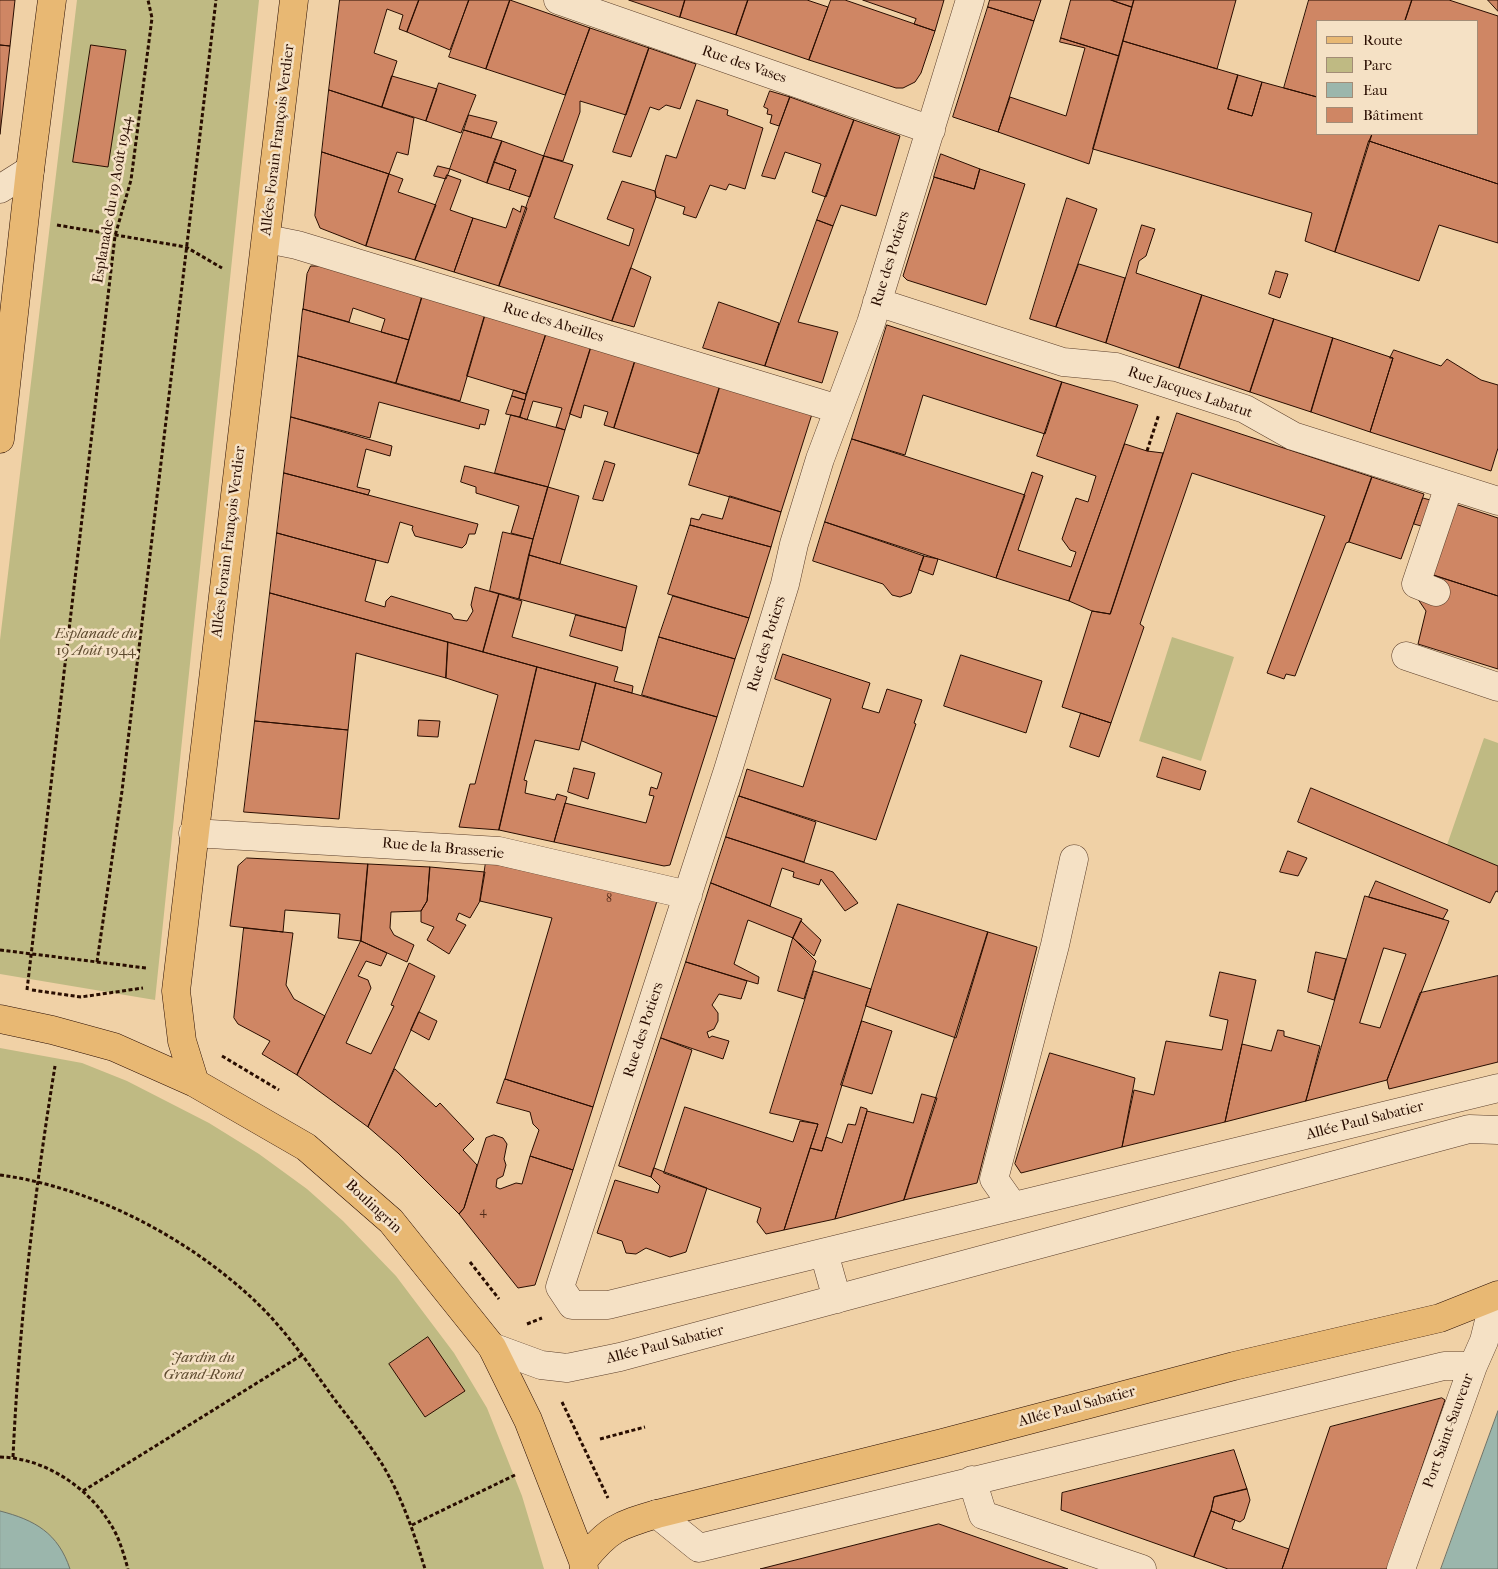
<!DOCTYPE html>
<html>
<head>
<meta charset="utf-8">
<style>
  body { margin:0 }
  #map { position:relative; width:1498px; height:1569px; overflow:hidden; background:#f0d1a6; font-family:"IM FELL French Canon",serif }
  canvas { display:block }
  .legend { position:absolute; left:1316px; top:20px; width:162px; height:115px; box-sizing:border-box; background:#f5e1c5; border:1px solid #a38c76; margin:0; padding:6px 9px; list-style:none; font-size:15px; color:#290d00 }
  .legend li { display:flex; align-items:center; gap:10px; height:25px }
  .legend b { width:25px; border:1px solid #a38c76 }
</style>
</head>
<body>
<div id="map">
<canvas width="1498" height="1569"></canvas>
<ul class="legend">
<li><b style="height:6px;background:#e8b873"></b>Route</li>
<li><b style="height:14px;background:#bfba83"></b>Parc</li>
<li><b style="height:14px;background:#9bb6ac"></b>Eau</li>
<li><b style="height:14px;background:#cf8664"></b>Bâtiment</li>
</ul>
</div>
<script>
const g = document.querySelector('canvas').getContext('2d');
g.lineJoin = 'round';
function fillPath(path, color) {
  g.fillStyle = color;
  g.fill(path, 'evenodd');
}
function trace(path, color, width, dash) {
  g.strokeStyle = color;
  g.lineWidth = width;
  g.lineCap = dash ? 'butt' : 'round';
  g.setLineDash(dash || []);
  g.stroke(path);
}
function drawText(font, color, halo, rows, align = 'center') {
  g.font = font + ' "IM FELL French Canon",serif';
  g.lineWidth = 5;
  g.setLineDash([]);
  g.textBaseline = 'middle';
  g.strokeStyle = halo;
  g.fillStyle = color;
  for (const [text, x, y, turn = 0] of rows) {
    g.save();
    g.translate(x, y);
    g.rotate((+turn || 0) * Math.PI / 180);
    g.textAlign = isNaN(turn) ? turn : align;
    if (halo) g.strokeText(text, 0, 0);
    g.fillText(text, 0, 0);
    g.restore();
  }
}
fillPath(new Path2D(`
  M 77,0 L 259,0 L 155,1000 L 0,974 L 0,640 Z
  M 1172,637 L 1234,657 L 1201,761 L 1139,741 Z
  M 1484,738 L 1498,743 L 1498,866 L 1447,845 Z
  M 0,1048 L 82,1063 L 127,1081 L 209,1123 L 259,1154 L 307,1189 L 343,1221 L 396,1276 L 454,1353 L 487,1408 L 522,1496 L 544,1569 L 0,1569 Z`), '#bfba83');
const water = new Path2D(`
  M 1498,1411 L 1498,1569 L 1441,1569 Z
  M 0,1511 C 35,1520 58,1533 70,1569 L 0,1569 Z`);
fillPath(water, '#9bb6ac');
trace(water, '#6d7267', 1);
const building = new Path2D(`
  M 0,0 L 15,0 L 10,46 L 0,45 Z
  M 340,0 L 419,0 L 407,32 L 399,29 L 403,15 L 387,9 L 374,53 L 397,61 L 382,107 L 329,90 Z
  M 419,0 L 469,0 L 450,50 L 407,32 Z
  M 469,0 L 510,0 L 486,69 L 449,57 Z
  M 510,0 L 590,28 L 565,95 L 486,69 Z
  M 629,0 L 685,0 L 680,17 Z
  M 685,0 L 748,0 L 736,35 L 680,17 Z
  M 748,0 L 807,0 L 828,7 L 809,60 L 736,35 Z
  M 831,0 L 845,0 L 935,31 L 921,73 L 915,82 L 903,88 L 896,88 L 809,60 Z
  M 863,0 L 944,0 L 935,31 L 914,24 L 916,19 Z
  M 990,0 L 1041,0 L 1034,21 L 988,7 Z
  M 1071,0 L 1111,0 L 1132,7 L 1119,56 L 1061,38 Z
  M 1111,0 L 1134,0 L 1132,7 Z
  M 1134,0 L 1236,0 L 1217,69 L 1123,41 Z
  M 1309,0 L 1412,0 L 1405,21 L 1317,21 L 1317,97 L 1284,88 Z
  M 1412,0 L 1449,0 L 1498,16 L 1498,184 L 1369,141 L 1372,134 L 1477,134 L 1477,21 L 1405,21 Z
  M 1488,0 L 1498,0 L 1498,11 Z
  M 988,7 L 1034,21 L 998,132 L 953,117 Z
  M 590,28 L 649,48 L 626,115 L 580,101 L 580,112 L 563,161 L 544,156 Z
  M 1061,38 L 1119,56 L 1089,164 L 998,132 L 1010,97 L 1066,116 L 1085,48 L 1060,42 Z
  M 1123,41 L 1238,75 L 1228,109 L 1252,116 L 1262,82 L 1317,97 L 1317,134 L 1372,134 L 1335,252 L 1305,241 L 1312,213 L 1093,149 Z
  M 0,45 L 10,46 L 0,134 Z
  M 91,45 L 126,50 L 108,167 L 73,162 Z
  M 649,48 L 696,64 L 680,109 L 666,105 L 659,110 L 650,107 L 631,157 L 613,152 Z
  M 1238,75 L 1262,82 L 1252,116 L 1228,109 Z
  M 392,76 L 437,89 L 426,121 L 382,107 Z
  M 439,83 L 476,95 L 461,133 L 426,121 Z
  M 329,90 L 414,118 L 408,155 L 397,152 L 389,174 L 322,152 Z
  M 770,91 L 790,97 L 779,126 L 770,123 L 772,115 L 767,114 L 768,109 L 764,107 Z
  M 790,97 L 854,120 L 826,197 L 812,192 L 821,164 L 785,152 L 775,179 L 762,176 Z
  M 697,100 L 728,110 L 727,115 L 763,128 L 745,189 L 729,184 L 726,190 L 710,185 L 696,218 L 683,214 L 685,207 L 656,197 L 655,191 L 666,155 L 676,158 Z
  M 469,115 L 497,122 L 491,138 L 464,130 Z
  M 854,120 L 900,136 L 876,216 L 841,205 L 833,226 L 817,220 Z
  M 464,130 L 502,141 L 487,183 L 450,169 Z
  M 502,141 L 544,156 L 530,197 L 509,190 L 516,170 L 494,162 Z
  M 1369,141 L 1498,184 L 1498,243 L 1439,225 L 1419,281 L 1335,252 Z
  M 322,152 L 389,174 L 366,246 L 320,228 L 315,216 Z
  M 941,154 L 980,169 L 974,189 L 934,177 Z
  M 544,156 L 573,165 L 554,218 L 629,246 L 634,229 L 607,219 L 622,181 L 655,191 L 656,197 L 612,321 L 499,286 Z
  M 494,162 L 516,170 L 509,190 L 487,183 Z
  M 438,166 L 450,169 L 446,179 L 434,176 Z
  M 980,169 L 1025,184 L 986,305 L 907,280 L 903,276 L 934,177 L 974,189 Z
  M 389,174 L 403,179 L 398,192 L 436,205 L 415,260 L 366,246 Z
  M 447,175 L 461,180 L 450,210 L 473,218 L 454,272 L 415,260 Z
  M 1067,198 L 1097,209 L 1056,327 L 1030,319 Z
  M 522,206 L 527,208 L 499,286 L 454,272 L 473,218 L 506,228 L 513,208 L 520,212 Z
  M 817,220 L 833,226 L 798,322 L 838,332 L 822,383 L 765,366 Z
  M 1142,225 L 1155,229 L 1146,256 L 1139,261 L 1136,273 L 1202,295 L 1179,368 L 1106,343 Z
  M 1079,264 L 1125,278 L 1106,343 L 1056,327 Z
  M 311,266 L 322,266 L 422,297 L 409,340 L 381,332 L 385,319 L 353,308 L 349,322 L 303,309 L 307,274 Z
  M 631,268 L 651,277 L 634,327 L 612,321 Z
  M 1276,271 L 1288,274 L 1280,298 L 1269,294 Z
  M 1202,295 L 1274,319 L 1250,392 L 1179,368 Z
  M 422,297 L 485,315 L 460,401 L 396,383 Z
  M 719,302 L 779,323 L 765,366 L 703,348 Z
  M 303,309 L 409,340 L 396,383 L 298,356 Z
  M 485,315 L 546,334 L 526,394 L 467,376 Z
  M 1274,319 L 1333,338 L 1311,412 L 1250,392 Z
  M 887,325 L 1062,382 L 1045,434 L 923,395 L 905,455 L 852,439 Z
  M 546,334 L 591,347 L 565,430 L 556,427 L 562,408 L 533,401 L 527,420 L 520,417 Z
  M 1333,338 L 1393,358 L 1370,432 L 1311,412 Z
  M 591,347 L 635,361 L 614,428 L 604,425 L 608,412 L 584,405 L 581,418 L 570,414 Z
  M 1394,350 L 1441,366 L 1447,359 L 1481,380 L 1498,385 L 1498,448 L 1491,471 L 1370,432 L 1393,358 L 1390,358 Z
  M 298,356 L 489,410 L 485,425 L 480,424 L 479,429 L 379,402 L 370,438 L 291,417 Z
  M 635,361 L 720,386 L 699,454 L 614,428 Z
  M 1062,382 L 1138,405 L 1069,601 L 996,578 L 1032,472 L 1043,476 L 1018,550 L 1071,567 L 1076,552 L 1070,550 L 1062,539 L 1076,498 L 1088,502 L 1096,476 L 1037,456 Z
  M 720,386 L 812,414 L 781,512 L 689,485 Z
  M 514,390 L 526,394 L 525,400 L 512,396 Z
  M 512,396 L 525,400 L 520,417 L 506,414 Z
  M 1177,413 L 1372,477 L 1349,542 L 1346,543 L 1295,676 L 1286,674 L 1284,679 L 1267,673 L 1325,516 L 1192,473 L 1140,624 L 1144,627 L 1111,723 L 1062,707 L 1092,611 L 1110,614 Z
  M 511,415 L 565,430 L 548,487 L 495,473 Z
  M 291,417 L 392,446 L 390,456 L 366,449 L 357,487 L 370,490 L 368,495 L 284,473 Z
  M 852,439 L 1025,495 L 996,578 L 825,522 Z
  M 1125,444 L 1147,451 L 1163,453 L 1110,614 L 1092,611 L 1069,601 Z
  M 605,461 L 615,464 L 603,501 L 593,499 Z
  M 465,466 L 548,487 L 533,539 L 511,533 L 519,506 L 476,493 L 476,487 L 461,482 Z
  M 284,473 L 368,495 L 478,524 L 475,534 L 469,534 L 466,544 L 462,548 L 415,536 L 412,529 L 413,526 L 400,522 L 388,563 L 376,560 L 277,533 Z
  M 1372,477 L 1424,494 L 1401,559 L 1349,542 Z
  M 548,487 L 579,496 L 560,564 L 529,555 Z
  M 730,496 L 781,512 L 771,547 L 690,525 L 691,518 L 699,520 L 702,514 L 722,519 Z
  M 1423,498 L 1448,505 L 1428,528 L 1414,524 Z
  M 1449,502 L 1498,518 L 1498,596 L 1427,573 Z
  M 825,522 L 924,556 L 911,593 L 900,597 L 892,595 L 883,584 L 813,561 Z
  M 690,525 L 771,547 L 749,618 L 668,594 Z
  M 503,532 L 533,539 L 519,599 L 490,591 Z
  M 277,533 L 376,560 L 365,601 L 385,607 L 386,601 L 391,596 L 451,614 L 454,619 L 467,621 L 473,611 L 471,605 L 475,587 L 499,594 L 483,652 L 270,593 Z
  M 529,555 L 637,586 L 626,628 L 519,599 Z
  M 924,556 L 938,559 L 933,575 L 919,570 Z
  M 1427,573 L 1498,596 L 1498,669 L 1418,644 L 1426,611 L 1409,586 Z
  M 270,593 L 448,642 L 446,678 L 356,653 L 348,730 L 255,721 Z
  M 499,594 L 522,601 L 512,637 L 618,667 L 614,681 L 633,686 L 632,693 L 483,652 Z
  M 673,596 L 749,618 L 735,659 L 659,637 Z
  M 576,615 L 626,628 L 622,651 L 570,636 Z
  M 659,637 L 735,659 L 717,717 L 642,695 Z
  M 448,642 L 537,667 L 499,830 L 459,827 L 470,784 L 475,784 L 498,695 L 446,678 Z
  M 783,654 L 870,683 L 862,708 L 879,713 L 887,689 L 922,700 L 914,723 L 916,724 L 876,840 L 739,796 L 747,769 L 803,787 L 831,699 L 775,679 Z
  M 961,655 L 1042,681 L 1026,733 L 944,706 Z
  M 537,667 L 596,683 L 579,750 L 535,740 L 524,780 L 527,781 L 525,793 L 555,800 L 557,794 L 567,797 L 554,842 L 499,830 Z
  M 596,683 L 717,717 L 670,865 L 664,866 L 554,842 L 565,803 L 646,823 L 654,796 L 649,795 L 651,787 L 657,789 L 662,773 L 582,741 Z
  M 1081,713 L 1111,723 L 1099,757 L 1070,747 Z
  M 419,720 L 440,721 L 438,737 L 418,736 Z
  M 255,721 L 348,730 L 339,819 L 244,812 Z
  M 1163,757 L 1206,771 L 1200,790 L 1157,777 Z
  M 574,768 L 595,773 L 588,799 L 568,792 Z
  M 1311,788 L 1498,866 L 1498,892 L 1496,891 L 1490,903 L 1298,822 Z
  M 739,796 L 816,822 L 804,862 L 726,837 Z
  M 726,837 L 833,872 L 858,903 L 845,911 L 821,879 L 819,885 L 793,877 L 794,872 L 782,868 L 770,906 L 711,883 Z
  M 1288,851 L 1307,858 L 1298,876 L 1280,872 Z
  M 247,858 L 368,864 L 361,941 L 338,938 L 340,914 L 285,910 L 283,932 L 230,926 L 238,866 Z
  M 486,862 L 657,901 L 593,1107 L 505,1079 L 552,918 L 480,901 Z
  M 368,864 L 430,867 L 427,901 L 421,911 L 391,912 L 390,928 L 394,935 L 414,945 L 407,962 L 361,941 Z
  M 430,867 L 485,872 L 480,901 L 470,918 L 459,913 L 456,920 L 466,925 L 449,954 L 427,940 L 434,927 L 421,922 L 421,911 L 427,901 Z
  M 1376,881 L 1448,910 L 1443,919 L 1369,897 Z
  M 711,883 L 802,919 L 793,938 L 748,920 L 734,964 L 759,977 L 758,984 L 686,962 Z
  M 1365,896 L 1449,921 L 1387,1080 L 1306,1101 ZM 1384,948 L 1406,954 L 1380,1028 L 1360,1023 Z
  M 898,904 L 988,932 L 956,1038 L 866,1006 Z
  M 801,921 L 821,940 L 814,956 L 793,938 Z
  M 244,928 L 293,933 L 286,985 L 294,999 L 325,1016 L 297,1075 L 262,1054 L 270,1041 L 238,1024 L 234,1018 Z
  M 988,932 L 1037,947 L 977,1183 L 904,1200 Z
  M 793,938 L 816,961 L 804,999 L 778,991 Z
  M 361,941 L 387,953 L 381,966 L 366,961 L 358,976 L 368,980 L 371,988 L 346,1043 L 371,1054 L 394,1006 L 391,1005 L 409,963 L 435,976 L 368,1127 L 297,1075 Z
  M 1316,952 L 1346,959 L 1334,1000 L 1308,992 Z
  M 686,962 L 747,981 L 741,999 L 719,994 L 712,1005 L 718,1013 L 718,1021 L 714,1029 L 707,1032 L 709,1038 L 712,1036 L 729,1041 L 723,1059 L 661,1038 Z
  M 814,971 L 871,989 L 822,1151 L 810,1148 L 818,1124 L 770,1113 Z
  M 1220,972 L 1256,980 L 1225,1122 L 1122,1147 L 1134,1090 L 1154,1095 L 1166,1041 L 1222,1050 L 1228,1020 L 1210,1016 Z
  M 1498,976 L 1498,1062 L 1389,1089 L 1387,1080 L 1420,993 Z
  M 419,1012 L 437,1021 L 429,1040 L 411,1030 Z
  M 862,1021 L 892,1031 L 872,1094 L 841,1085 Z
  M 1278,1030 L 1284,1031 L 1284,1036 L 1320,1046 L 1306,1101 L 1225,1122 L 1242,1044 L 1271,1051 Z
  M 661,1038 L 692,1050 L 651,1177 L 619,1166 Z
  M 1050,1053 L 1135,1078 L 1122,1147 L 1021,1173 L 1015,1164 Z
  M 395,1069 L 436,1107 L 440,1103 L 474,1139 L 463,1150 L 477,1165 L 464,1208 L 459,1214 L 398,1153 L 368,1127 Z
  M 505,1079 L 593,1107 L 573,1170 L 530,1156 L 539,1130 L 533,1124 L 530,1112 L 497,1103 Z
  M 922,1094 L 937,1098 L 904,1200 L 835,1219 L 867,1111 L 913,1123 Z
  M 685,1107 L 793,1142 L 800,1121 L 818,1124 L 784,1230 L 766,1234 L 757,1222 L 761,1208 L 664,1173 Z
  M 861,1107 L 867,1109 L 867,1111 L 835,1219 L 784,1230 L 810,1148 L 822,1151 L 826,1137 L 842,1143 L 848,1124 L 855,1125 Z
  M 494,1135 L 503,1138 L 507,1144 L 504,1159 L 506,1165 L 503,1176 L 497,1179 L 496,1187 L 500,1189 L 516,1183 L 522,1184 L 530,1156 L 573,1170 L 535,1285 L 518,1288 L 459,1214 L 464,1208 L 486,1138 Z
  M 654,1168 L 707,1188 L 686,1252 L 670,1257 L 646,1248 L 636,1254 L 626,1253 L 622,1241 L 597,1233 L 615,1180 L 658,1193 L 660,1186 L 651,1177 Z
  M 428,1337 L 465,1391 L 425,1417 L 389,1364 Z
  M 1442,1398 L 1445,1400 L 1387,1569 L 1282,1569 L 1330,1427 Z
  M 1234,1450 L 1247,1489 L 1214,1497 L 1211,1511 L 1194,1557 L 1061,1510 L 1062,1493 Z
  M 1247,1489 L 1250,1500 L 1244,1519 L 1240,1522 L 1211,1511 L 1214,1497 Z
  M 1211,1511 L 1235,1520 L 1232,1529 L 1289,1549 L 1282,1569 L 1228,1569 L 1194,1557 Z
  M 939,1524 L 1068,1569 L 760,1569 L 902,1533 Z`);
fillPath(building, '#cf8664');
trace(building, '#290d00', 1);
const minor = new Path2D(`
  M 558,0 L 931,130
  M 970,0 L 871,323 L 820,459 L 794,544 L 785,584 L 728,770 L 560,1287 L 572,1305 L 608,1305 L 1498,1088
  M 0,189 L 30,170
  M 267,239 L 297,245 L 838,409
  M 877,302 L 1063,362 L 1116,367 L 1245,409 L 1293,436 L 1498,501
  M 1436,592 L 1416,584 L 1449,486
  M 1406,656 L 1498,687
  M 193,833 L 499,851 L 688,895
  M 1013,1206 L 994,1179 L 1055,945 L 1074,859
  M 824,1253 L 837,1299
  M 492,1347 L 541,1365 L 567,1368 L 620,1357 L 1469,1129 L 1498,1130
  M 972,1480 L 983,1515 L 1142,1569
  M 657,1514 L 699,1548 L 1444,1366 L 1473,1366
  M 1401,1569 L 1473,1366 L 1484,1341 L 1495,1297`);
const major = new Path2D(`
  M 0,439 L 30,170 L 52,0
  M 0,1019 L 52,1030 L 114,1047 L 195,1083 L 306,1147 L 391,1221 L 492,1347 L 528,1420 L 583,1561 L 584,1569
  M 195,1083 L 182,1041 L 176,991 L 294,0
  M 583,1561 C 608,1529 619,1525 657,1514 L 942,1443 L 1234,1366 L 1440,1318 L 1498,1295`);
trace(minor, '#5b3e2a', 29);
trace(major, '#290d00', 29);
trace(new Path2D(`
  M 57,225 L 186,247 L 222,268
  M 1147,451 L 1159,414
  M 0,950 L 146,968
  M 97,962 L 122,791 L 216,0
  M 27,990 L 115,236 L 131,180 L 152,18 L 148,0
  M 32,990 L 81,997 L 143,988
  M 222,1056 L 279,1090
  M 0,1175 C 91,1187 187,1237 254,1300 C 285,1329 310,1366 335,1400 C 351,1421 368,1442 382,1464 C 402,1497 414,1533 425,1569
  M 470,1262 L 499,1299
  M 527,1324 L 542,1318
  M 562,1402 L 608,1498
  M 600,1439 L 645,1427
  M 0,1457 C 45,1458 89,1488 111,1525 C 119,1537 124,1555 128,1569
  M 13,1457 C 19,1326 34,1195 55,1066
  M 83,1491 L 302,1355
  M 412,1525 L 515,1475`), '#290d00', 3, [4, 2.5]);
trace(minor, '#f5e1c5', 28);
trace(major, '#e8b873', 28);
drawText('12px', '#522b19', null, [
  ["8",609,899],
  ["4",483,1212]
]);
drawText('15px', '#290d00', '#f5e1c5', [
  ["Rue des Vases",744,65,19],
  ["Allées Forain François Verdier",278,140,-83],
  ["Esplanade du 19 Août 1944",113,200,-80],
  ["Rue des Potiers",891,259,-73],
  ["Rue des Abeilles",553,323,17],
  ["Rue Jacques Labatut",1190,393,19],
  ["Allées Forain François Verdier",229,542,-83],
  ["Rue des Potiers",767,644,-73],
  ["Rue de la Brasserie",443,849,5],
  ["Rue des Potiers",644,1030,-72],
  ["Allée Paul Sabatier",1365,1121,-14],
  ["Boulingrin",373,1207,43],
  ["Allée Paul Sabatier",665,1345,-14],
  ["Allée Paul Sabatier",1077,1407,-15],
  ["Port Saint-Sauveur",1449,1431,-70]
]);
drawText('italic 15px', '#5e4a2e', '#f5e1c5', [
  ["Esplanade du",96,634],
  ["19 Août 1944",96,651],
  ["Jardin du",203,1358],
  ["Grand-Rond",203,1375]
]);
</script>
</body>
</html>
